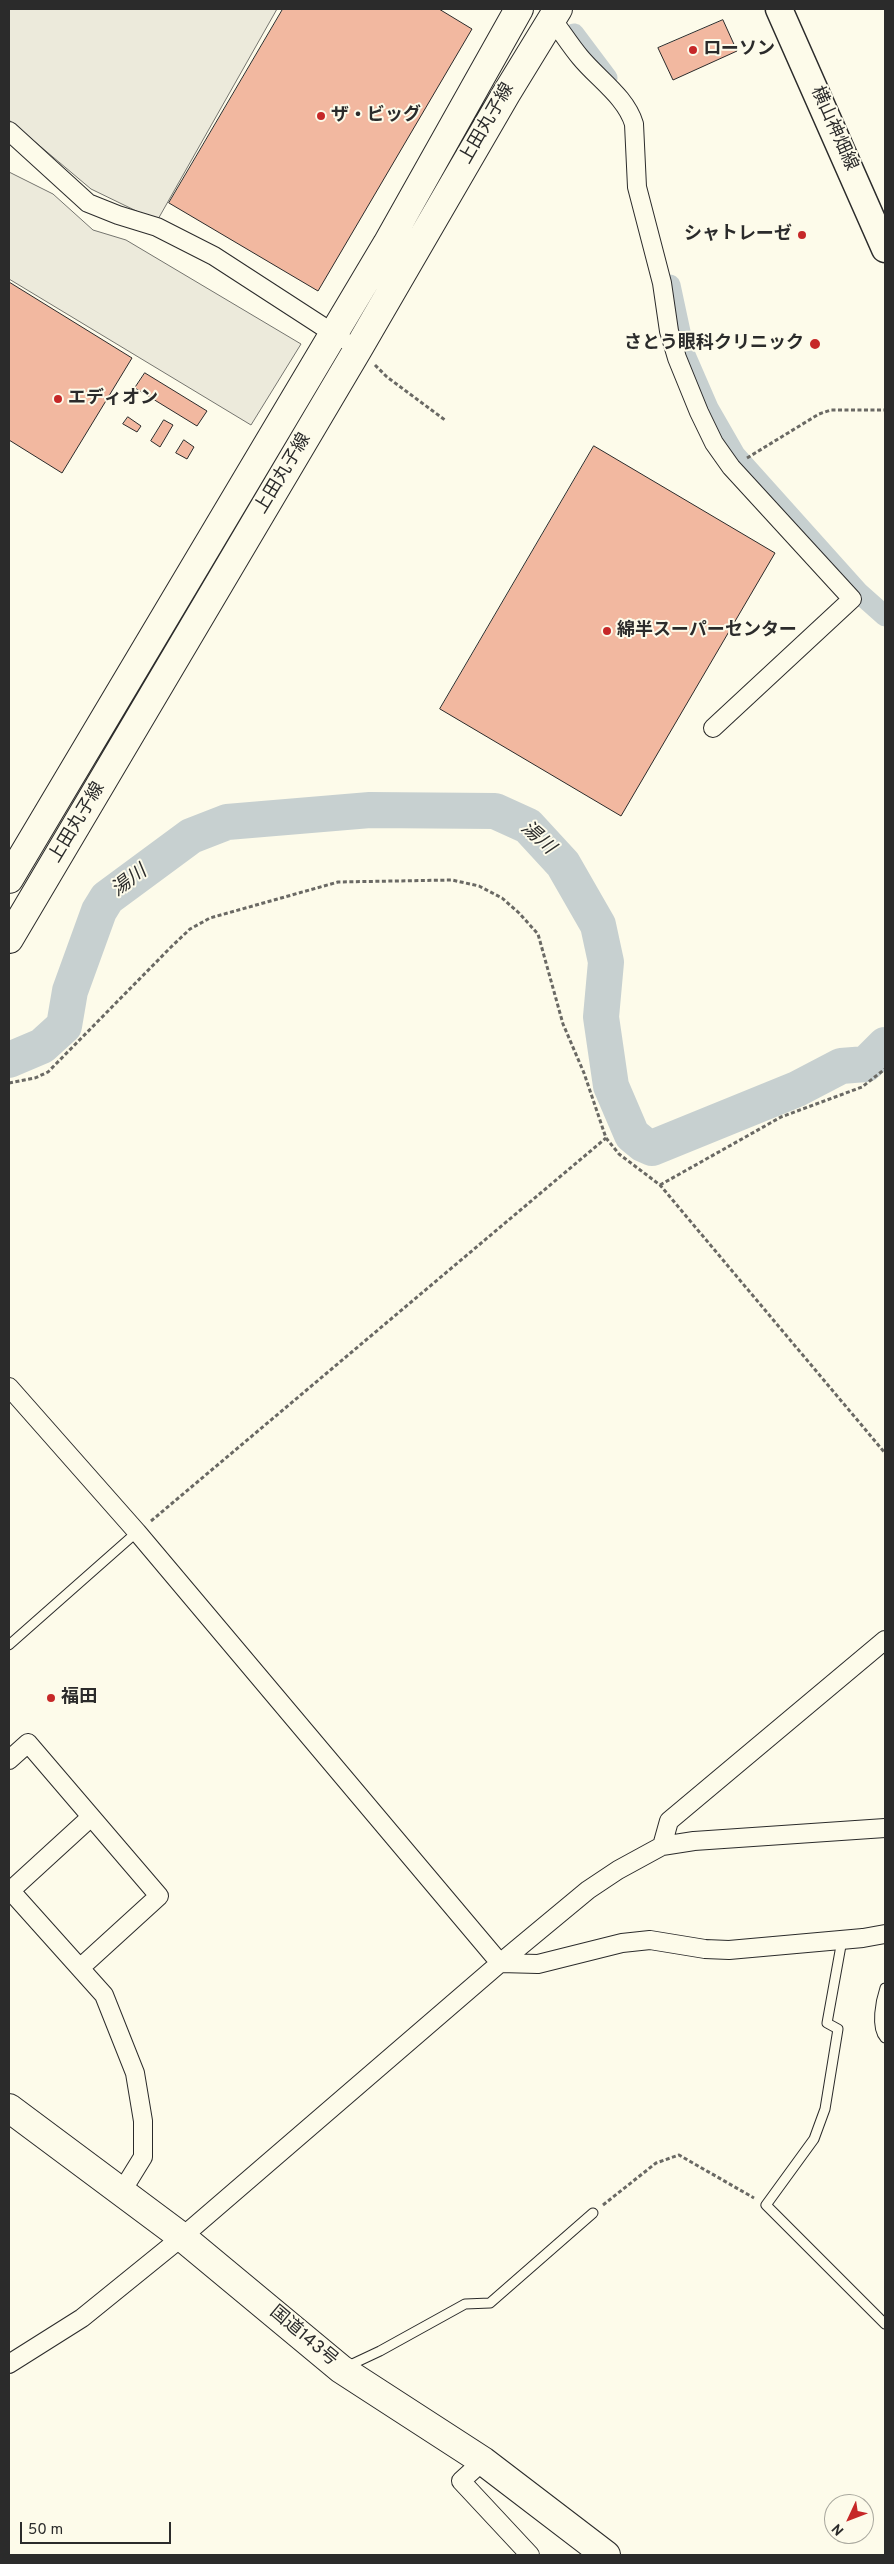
<!DOCTYPE html>
<html>
<head>
<meta charset="utf-8">
<style>
  body { margin:0 }
  #map { position:relative; width:894px; height:2564px; overflow:hidden; background:#fdfbea; font-family:Overpass,sans-serif }
  canvas { display:block }
  .frame { position:absolute; inset:0; border:10px solid #2b2b2b; pointer-events:none }
  .north { position:absolute; left:824px; top:2494px; width:50px; height:50px; box-sizing:border-box; background:#fdfbea; border:1px solid #a9a89e; border-radius:50%; rotate:227deg; font-size:14px; font-weight:700; line-height:20px; text-align:center; color:#2b2b2b }
  .north::after { content:''; display:block; margin:auto; width:18px; height:22px; background:#c62828; clip-path:polygon(50% 0,100% 100%,50% 72%,0 100%) }
  .scale { position:absolute; left:20px; top:2522px; width:151px; height:22px; box-sizing:border-box; border:2px solid #2b2b2b; border-top:0; padding-left:6px; font-size:15px; line-height:18px; white-space:nowrap; color:#2b2b2b; -webkit-text-stroke:4px #fdfbea; paint-order:stroke }
</style>
</head>
<body>
<div id="map">
<canvas width="894" height="2564"></canvas>
<div class="frame"></div>
<div class="north">N</div>
<div class="scale">50 m</div>
</div>
<script>
const g = document.querySelector('canvas').getContext('2d');
g.lineJoin = 'round';
function fillPath(path, color) {
  g.fillStyle = color;
  g.fill(path, 'evenodd');
}
function trace(path, color, width, dash) {
  g.strokeStyle = color;
  g.lineWidth = width;
  g.lineCap = dash ? 'butt' : 'round';
  g.setLineDash(dash || []);
  g.stroke(path);
}
function drawText(font, color, halo, rows, align = 'center') {
  g.font = font + ' Overpass,"Noto Sans JP",sans-serif';
  g.lineWidth = 4;
  g.setLineDash([]);
  g.textBaseline = 'middle';
  g.strokeStyle = halo;
  g.fillStyle = color;
  for (const [text, x, y, turn = 0] of rows) {
    g.save();
    g.translate(x, y);
    g.rotate((+turn || 0) * Math.PI / 180);
    g.textAlign = isNaN(turn) ? turn : align;
    if (halo) g.strokeText(text, 0, 0);
    g.fillText(text, 0, 0);
    g.restore();
  }
}
const parking = new Path2D(`
  M 9,9 L 277,9 L 157,221 L 91,189 L 9,120 Z
  M 9,172 L 53,194 L 93,230 L 126,240 L 301,344 L 251,425 L 9,279 Z`);
fillPath(parking, '#eceadb');
trace(parking, '#74746e', 1);
trace(new Path2D(`
  M 574,34 L 607,78
  M 670,285 L 685,355 L 708,408 L 735,455 L 858,592 L 885,616`), '#c7d0d0', 21);
trace(new Path2D(`
  M 9,1060 L 42,1046 L 64,1026 L 70,991 L 99,911 L 107,898 L 191,836 L 227,822 L 370,810 L 495,811 L 528,826 L 563,864 L 598,925 L 606,962 L 601,1017 L 611,1086 L 632,1135 L 643,1144 L 652,1148 L 797,1089 L 841,1066 L 866,1064 L 885,1045`), '#c7d0d0', 36);
const building = new Path2D(`
  M 283,9 L 439,9 L 472,29 L 318,291 L 169,203 Z
  M 723,20 L 737,51 L 673,80 L 658,48 Z
  M 9,282 L 132,358 L 62,473 L 9,440 Z
  M 145,373 L 207,411 L 197,426 L 135,388 Z
  M 128,417 L 141,426 L 137,432 L 123,424 Z
  M 164,420 L 173,425 L 160,447 L 151,441 Z
  M 184,440 L 194,447 L 187,459 L 176,453 Z
  M 594,446 L 775,553 L 621,816 L 440,709 Z`);
fillPath(building, '#f2b8a0');
trace(building, '#2b2b2b', 1);
const lane = new Path2D(`
  M 9,1645 L 137,1532
  M 842,1940 L 827,2023 L 838,2029 L 825,2109 L 814,2139 L 766,2205 L 885,2324
  M 885,1988 C 881,2000 875,2027 885,2038
  M 346,2367 L 380,2351 L 465,2304 L 490,2303 L 593,2213`);
const street = new Path2D(`
  M 552,19 C 562,32 570,45 580,57 C 598,79 626,97 634,124 L 637,187 L 662,283 L 669,331 L 677,358 L 699,412 L 714,443 L 731,467 L 852,599 L 713,728
  M 9,131 L 88,203 L 118,215 L 157,227 L 214,256 L 342,339
  M 9,1387 L 137,1532 L 500,1963 L 538,1964 L 622,1943 L 650,1940 L 705,1949 L 729,1950 L 863,1938 L 885,1934
  M 9,1760 L 28,1743 L 159,1896 L 80,1968
  M 662,1846 L 669,1821 L 885,1640
  M 9,1889 L 104,1995 L 135,2073 L 143,2121 L 143,2157 L 122,2191
  M 9,1892 L 91,1817
  M 9,2364 L 82,2318 L 182,2237 L 500,1963 L 588,1890 L 618,1870 L 662,1846 L 694,1841 L 885,1828
  M 483,2461 L 461,2481 L 530,2555`);
const secondary = new Path2D(`
  M 779,9 L 885,249`);
const primary = new Path2D(`
  M 9,879 L 387,244 L 519,9
  M 9,939 L 358,349 L 506,94 L 558,9`);
const highway = new Path2D(`
  M 9,2108 L 182,2237 L 341,2369 L 483,2461 L 606,2555`);
trace(lane, '#2b2b2b', 11);
trace(street, '#2b2b2b', 20);
trace(secondary, '#2b2b2b', 29);
trace(primary, '#2b2b2b', 30);
trace(highway, '#2b2b2b', 30);
trace(new Path2D(`
  M 375,365 L 387,377 L 445,420
  M 747,458 L 819,414 L 831,410 L 885,410
  M 9,1083 L 35,1078 L 48,1072 L 170,948 L 190,929 L 210,918 L 338,882 L 452,880 L 479,886 L 502,898 L 519,913 L 538,934 L 563,1024 L 584,1073 L 606,1138 L 619,1154 L 660,1185 L 885,1453
  M 660,1185 L 781,1117 L 862,1087 L 885,1069
  M 151,1521 L 606,1138
  M 603,2205 L 656,2163 L 679,2155 L 754,2198`), '#6a6964', 3, [4, 2.5]);
trace(lane, '#fdfbea', 9);
trace(street, '#fdfbea', 18);
trace(secondary, '#fdfbea', 26);
trace(primary, '#fdfbea', 28);
trace(highway, '#fdfbea', 28);
for (const [x, y, r, color] of [
  [693,50,5,"#c62828"],
  [321,116,5,"#c62828"],
  [802,235,5,"#c62828"],
  [815,344,6,"#c62828"],
  [58,399,5,"#c62828"],
  [607,631,5,"#c62828"],
  [51,1698,5,"#c62828"]
]) {
  const dot = new Path2D();
  dot.arc(x, y, r, 0, 2 * Math.PI);
  g.fillStyle = color;
  g.fill(dot);
  trace(dot, '#fdfbea', 2);
}
drawText('bold 18px', '#2b2b2b', '#fdfbea', [
  ["ローソン",703,50],
  ["ザ・ビッグ",331,116],
  ["シャトレーゼ",792,235,"right"],
  ["さとう眼科クリニック",804,344,"right"],
  ["エディオン",68,399],
  ["綿半スーパーセンター",617,631],
  ["福田",61,1698]
], 'left');
drawText('18px', '#2b2b2b', '#fdfbea', [
  ["上田丸子線",488,124,-60],
  ["横山神畑線",833,129,66],
  ["上田丸子線",284,474,-59],
  ["上田丸子線",78,823,-59],
  ["国道143号",303,2337,40]
]);
drawText('italic 19px', '#2b2b2b', '#fdfbea', [
  ["湯川",537,839,42],
  ["湯川",130,882,-37]
]);
</script>
</body>
</html>
